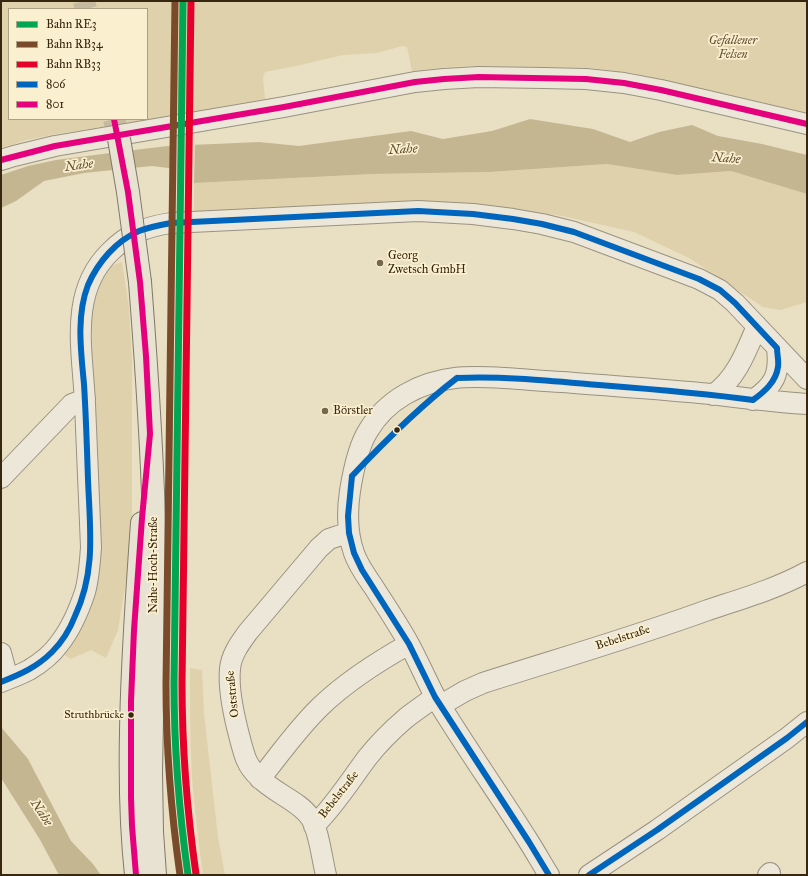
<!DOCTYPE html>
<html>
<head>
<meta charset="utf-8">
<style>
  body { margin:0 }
  #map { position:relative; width:808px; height:876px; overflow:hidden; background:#e9dfc3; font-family:"IM FELL Great Primer",serif }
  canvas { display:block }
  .frame { position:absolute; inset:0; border:2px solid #372711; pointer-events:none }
  .legend { position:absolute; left:8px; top:8px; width:140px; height:112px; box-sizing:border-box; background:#faefce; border:1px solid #ac9f82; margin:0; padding:5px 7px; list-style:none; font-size:12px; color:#372711 }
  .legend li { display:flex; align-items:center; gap:8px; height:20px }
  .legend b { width:20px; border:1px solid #ac9f82 }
</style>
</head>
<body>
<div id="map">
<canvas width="808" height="876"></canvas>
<div class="frame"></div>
<ul class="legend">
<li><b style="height:5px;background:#00a651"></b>Bahn RE3</li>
<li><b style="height:5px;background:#7a4b2a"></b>Bahn RB34</li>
<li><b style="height:5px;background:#e4002b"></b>Bahn RB33</li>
<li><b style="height:5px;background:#0065bd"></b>806</li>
<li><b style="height:5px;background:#e5007d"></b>801</li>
</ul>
</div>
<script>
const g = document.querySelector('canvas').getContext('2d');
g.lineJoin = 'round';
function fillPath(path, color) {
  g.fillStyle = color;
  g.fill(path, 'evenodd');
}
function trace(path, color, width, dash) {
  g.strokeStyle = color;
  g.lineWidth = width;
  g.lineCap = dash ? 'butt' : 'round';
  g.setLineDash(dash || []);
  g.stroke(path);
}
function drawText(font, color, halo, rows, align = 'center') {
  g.font = font + ' "IM FELL Great Primer",serif';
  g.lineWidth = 3.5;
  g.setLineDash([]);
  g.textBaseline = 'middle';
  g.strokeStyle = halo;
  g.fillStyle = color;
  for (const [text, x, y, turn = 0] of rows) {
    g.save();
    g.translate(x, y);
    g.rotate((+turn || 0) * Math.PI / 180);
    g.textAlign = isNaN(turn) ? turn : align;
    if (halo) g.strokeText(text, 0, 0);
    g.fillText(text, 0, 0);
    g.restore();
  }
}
fillPath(new Path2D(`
  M 1,1 L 807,1 L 807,113 L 633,73 L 593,68 L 480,66 L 451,67 L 412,71 L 407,47 L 402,46 L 377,53 L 343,55 L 296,66 L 265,72 L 263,78 L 265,99 L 141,121 L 56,134 L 27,140 L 1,148 ZM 9,9 L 147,9 L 147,119 L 9,119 Z
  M 607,164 L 677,175 L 731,171 L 807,194 L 807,302 L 780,310 L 763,307 L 689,258 L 634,232 L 562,216 L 493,206 L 432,204 L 194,218 L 194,183 L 373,174 L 490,172 Z
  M 122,262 L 129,308 L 132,361 L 132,544 L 118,630 L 106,658 L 91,650 L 71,659 L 61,653 L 71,638 L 93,463 L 92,312 L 93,292 L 101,278 L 110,266 Z
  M 190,668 L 202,670 L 204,714 L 218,837 L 225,875 L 203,875 C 199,847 196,819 193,790 C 190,750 190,709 190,668 Z`), '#dfd1ab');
fillPath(new Path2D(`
  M 530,119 L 593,129 L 630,142 L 659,132 L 692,125 L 718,136 L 762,144 L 807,155 L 807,194 L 731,171 L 677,175 L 607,164 L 490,172 L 373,174 L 194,183 L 192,171 L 152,166 L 84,173 L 44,181 L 16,201 L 1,208 L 1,175 L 28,166 L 56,160 L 134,150 L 168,146 L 259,142 L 299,146 L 411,131 L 443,139 L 492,131 Z
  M 1,727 L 28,759 L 71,841 L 93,864 L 101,875 L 59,875 L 39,838 L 1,778 Z`), '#c5b692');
fillPath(new Path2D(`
  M 195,143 L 194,183 L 194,185 L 193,184 L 190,173 L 174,171 L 174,144 Z`), '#e9dfc3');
trace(new Path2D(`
  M 84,1 L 86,9
  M 114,119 L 119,139`), '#c5ba9f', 22, [22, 11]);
const minor = new Path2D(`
  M 1,160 L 14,156 L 55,146 L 284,107 L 415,82 L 444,79 L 479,77 L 544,78 L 586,79 L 624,83 L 661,90 L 807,124
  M 713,395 C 736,379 746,352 757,326
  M 753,400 C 775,385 780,374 777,348
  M 1,478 L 72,404 L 85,399
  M 1,653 L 8,679
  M 1,682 C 10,678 20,675 29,670 C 39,664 52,654 59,644 C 71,629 79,610 85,592 C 89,578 90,562 91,547 C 89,499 87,452 85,404 C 83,352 68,293 110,252 C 129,233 145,227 171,223 L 418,211 L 473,214 L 513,219 L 542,224 L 574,232 L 670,268 L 699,279 L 720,290 L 735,303 L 807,379
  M 441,705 L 465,691 L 483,683 C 558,659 634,637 708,610 C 741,599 776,589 807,572
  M 260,779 C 280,754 298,728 321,706 C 347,681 377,662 409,644
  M 314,826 C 335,805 350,781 367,758 C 378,744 392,730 406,718 C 415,711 425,704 435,697
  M 326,875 C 322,860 319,829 310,817 C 299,801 274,793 260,778 C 254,773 249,766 246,759 C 243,751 241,743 239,735 C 234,716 228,690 230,669 C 231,655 240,643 248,632 L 319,548 L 329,539 L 338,536 L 349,533
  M 549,875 C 542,864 536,853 529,842 C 499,794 466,748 437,700 C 427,682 419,662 409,644 C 398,624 385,605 373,586 C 366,576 358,565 354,553 C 347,533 347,511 350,491 C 353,472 358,447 368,431 C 386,400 420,382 455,378 C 471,376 488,377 504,378 C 523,379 542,381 562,382 C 611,386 661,389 711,394 C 743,398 775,402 807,404
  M 589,875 L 657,830 L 787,738 L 807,722
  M 768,875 L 770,873`);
const major = new Path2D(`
  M 140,282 C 147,372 153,463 155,553 L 151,773 L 152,832 L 155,875
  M 136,875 C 131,828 130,780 131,732 C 132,662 137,593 142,523`);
trace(minor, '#999280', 22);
trace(major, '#807968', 24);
trace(minor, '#ece7d8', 20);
trace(major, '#e8e2d2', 22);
const majorBridge = new Path2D(`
  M 119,139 L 128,192 L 140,282`);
trace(majorBridge, '#807968', 24, []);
trace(majorBridge, '#e8e2d2', 22);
trace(new Path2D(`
  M 352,476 L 348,516 L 349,533 L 354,553 L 362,570 L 409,644 L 435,697 L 529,842 L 549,875
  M 352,476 C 385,441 419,407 457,378
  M 1,682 C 21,674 37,667 52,652 C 62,642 70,629 75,616 C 96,571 90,529 88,480 C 87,448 86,416 84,384 C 81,352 76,316 88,285 C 98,262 116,241 139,231 C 149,227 160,225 171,223 L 418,211 L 473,214 L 513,219 L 542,224 L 574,232 L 699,279 L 720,290 L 735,303 L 777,348 C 777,354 779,361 778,367 C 776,382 764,392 753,400 C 702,393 651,389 599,385 C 552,381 505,376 457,378
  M 589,875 L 657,830 L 787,738 L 807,722`), '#0065bd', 6);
trace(new Path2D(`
  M 114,119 L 128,192 L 140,282 L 146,356 L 150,434 L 142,518 L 134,630 L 131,701 L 131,798 L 132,826 L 136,875
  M 1,160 L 55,146 L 284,107 L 415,82 L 444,79 L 479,77 L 586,79 L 624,83 L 661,90 L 807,124`), '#e5007d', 6);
trace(new Path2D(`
  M 183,1 L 174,683 C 174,748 179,811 188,875`), '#00a651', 7);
trace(new Path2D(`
  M 175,1 L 166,684 C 166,748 171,811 180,875`), '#7a4b2a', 7);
trace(new Path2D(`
  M 191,1 L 182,683 C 182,747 187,811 196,874`), '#e4002b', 7);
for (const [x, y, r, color] of [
  [380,263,4,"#75674f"],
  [325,411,4,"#75674f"],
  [397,430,3.5,"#372711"],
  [131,715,3.5,"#372711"]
]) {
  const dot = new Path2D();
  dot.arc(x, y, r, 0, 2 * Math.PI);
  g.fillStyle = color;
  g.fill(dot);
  trace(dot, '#faefce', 1.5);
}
drawText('11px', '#372711', '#faefce', [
  ["Struthbrücke",124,715]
], 'right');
drawText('italic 12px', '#5f4f33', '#faefce', [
  ["Gefallener",733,41],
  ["Felsen",733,55]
]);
drawText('12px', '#372711', '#faefce', [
  ["Georg",388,256],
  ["Zwetsch GmbH",388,270],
  ["Börstler",333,411]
], 'left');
drawText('12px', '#372711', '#faefce', [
  ["Nahe-Hoch-Straße",154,565,-90],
  ["Bebelstraße",623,638,-18],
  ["Oststraße",233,694,-96],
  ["Bebelstraße",339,795,-52]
]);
drawText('italic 13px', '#5d4d31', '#faefce', [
  ["Nahe",403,150,-3],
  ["Nahe",726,159,4],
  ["Nahe",79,166,-7],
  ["Nahe",41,813,57]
]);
</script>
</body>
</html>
